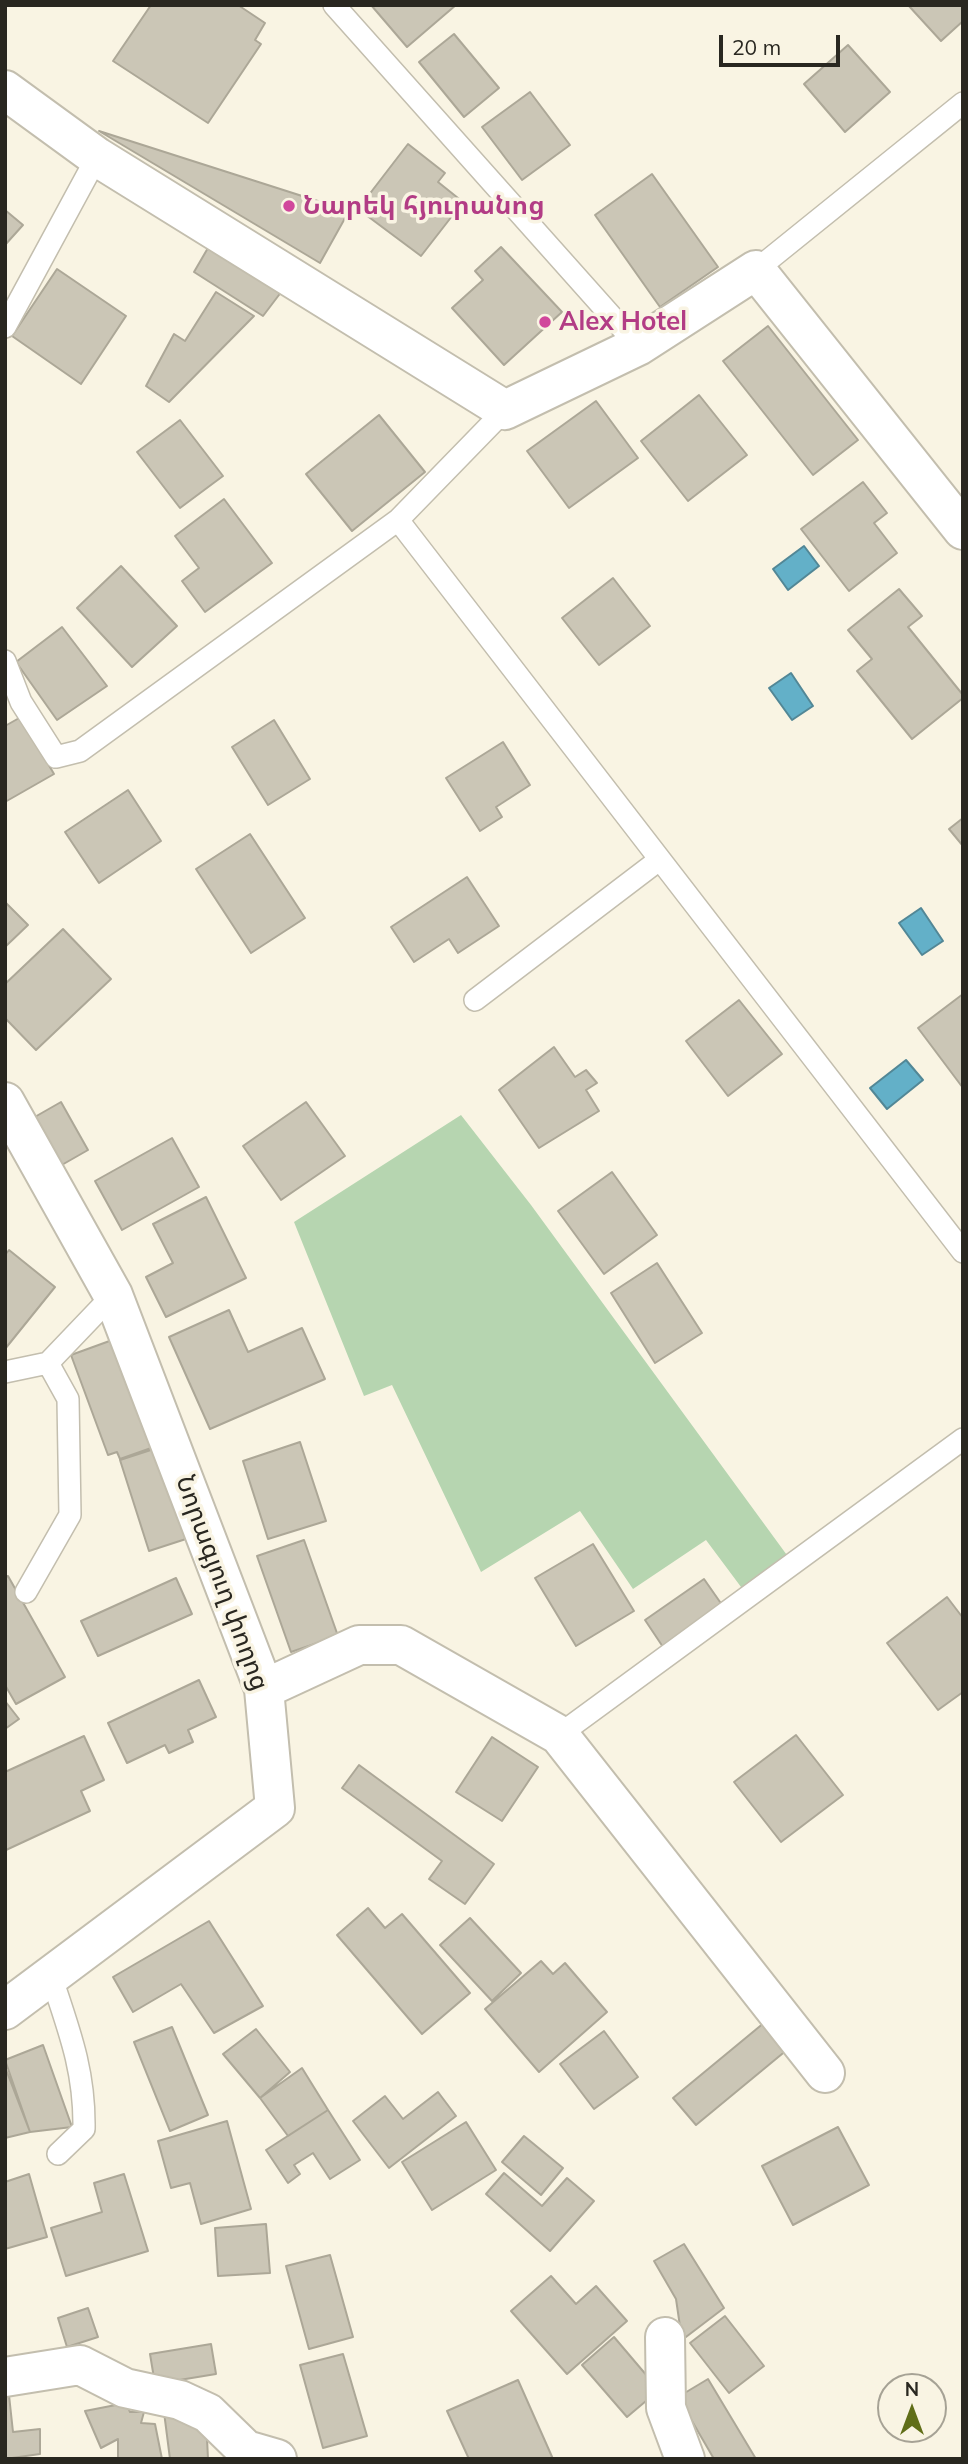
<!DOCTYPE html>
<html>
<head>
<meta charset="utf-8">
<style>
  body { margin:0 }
  #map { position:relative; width:968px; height:2464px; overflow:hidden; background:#f9f4e3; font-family:Mulish,sans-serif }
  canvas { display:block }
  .frame { position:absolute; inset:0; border:7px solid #292720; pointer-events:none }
  .north { position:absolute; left:877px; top:2373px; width:70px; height:70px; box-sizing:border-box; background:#f9f4e3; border:2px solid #a6a295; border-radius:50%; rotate:0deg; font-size:19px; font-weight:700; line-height:28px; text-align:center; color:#292720 }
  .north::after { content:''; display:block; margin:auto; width:24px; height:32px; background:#606e18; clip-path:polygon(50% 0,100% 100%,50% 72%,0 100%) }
  .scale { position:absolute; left:719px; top:35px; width:121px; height:32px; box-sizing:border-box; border:4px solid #292720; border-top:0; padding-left:9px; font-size:21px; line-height:24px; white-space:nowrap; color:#292720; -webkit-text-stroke:5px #f9f4e3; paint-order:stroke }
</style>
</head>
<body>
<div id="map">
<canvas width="968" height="2464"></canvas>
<div class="frame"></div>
<div class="north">N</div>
<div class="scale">20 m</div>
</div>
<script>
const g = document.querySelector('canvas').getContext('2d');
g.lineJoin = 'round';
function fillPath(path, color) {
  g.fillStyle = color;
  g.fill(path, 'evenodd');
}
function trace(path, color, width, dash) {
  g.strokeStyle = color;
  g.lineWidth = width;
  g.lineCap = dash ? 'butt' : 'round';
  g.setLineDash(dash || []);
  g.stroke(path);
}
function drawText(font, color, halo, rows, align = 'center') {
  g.font = font + ' Mulish,"Noto Sans Armenian",sans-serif';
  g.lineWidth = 7;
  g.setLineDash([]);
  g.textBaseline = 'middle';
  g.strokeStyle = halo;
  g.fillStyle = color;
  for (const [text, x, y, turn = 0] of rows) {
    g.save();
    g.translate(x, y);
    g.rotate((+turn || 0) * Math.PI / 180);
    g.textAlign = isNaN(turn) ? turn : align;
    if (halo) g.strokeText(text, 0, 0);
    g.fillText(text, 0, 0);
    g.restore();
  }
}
fillPath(new Path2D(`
  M 461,1115 L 531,1205 L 792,1562 L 744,1591 L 706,1540 L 633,1589 L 580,1511 L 481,1572 L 392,1385 L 364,1396 L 294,1222 Z`), '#b6d5b0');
const water = new Path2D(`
  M 804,546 L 819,566 L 788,590 L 773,569 Z
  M 791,673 L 813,706 L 792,720 L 769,688 Z
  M 921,908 L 943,941 L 922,955 L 899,923 Z
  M 906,1060 L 923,1080 L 887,1109 L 870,1088 Z`);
fillPath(water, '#63b0c8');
trace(water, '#528796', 2);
const building = new Path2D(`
  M 151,5 L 238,5 L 265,23 L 255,40 L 261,44 L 208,123 L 113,61 Z
  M 371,5 L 456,5 L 407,47 Z
  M 908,5 L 963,5 L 963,21 L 941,41 Z
  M 454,34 L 499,88 L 464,117 L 419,62 Z
  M 848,45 L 890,92 L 845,132 L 804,84 Z
  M 530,92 L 570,145 L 522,180 L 482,127 Z
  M 99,131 L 349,211 L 320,263 Z
  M 408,144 L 445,173 L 438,182 L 463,202 L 421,256 L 358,209 Z
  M 652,174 L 718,267 L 660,307 L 595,215 Z
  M 5,210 L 23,225 L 5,245 Z
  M 212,241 L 285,287 L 263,316 L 194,272 Z
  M 501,247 L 562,312 L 504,365 L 452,308 L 483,280 L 475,271 Z
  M 57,269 L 126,316 L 81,384 L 12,336 Z
  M 216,292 L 254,316 L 169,402 L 146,386 L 174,334 L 185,341 Z
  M 768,326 L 858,440 L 813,475 L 723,361 Z
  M 699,395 L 747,455 L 688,501 L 641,441 Z
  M 596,401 L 638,458 L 569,508 L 527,451 Z
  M 379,415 L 425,472 L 352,531 L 306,474 Z
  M 180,420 L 223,476 L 180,508 L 137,452 Z
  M 863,482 L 887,513 L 874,523 L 897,553 L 849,591 L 801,529 Z
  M 224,499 L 272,563 L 205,612 L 182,581 L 199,568 L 175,536 Z
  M 121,566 L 177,626 L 132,667 L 77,608 Z
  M 613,578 L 650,626 L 599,665 L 562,618 Z
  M 899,589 L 922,616 L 908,627 L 963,695 L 963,698 L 912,739 L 857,671 L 872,659 L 848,630 Z
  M 62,627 L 107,686 L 57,720 L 16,662 Z
  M 21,717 L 54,774 L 5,802 L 5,726 Z
  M 274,720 L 310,779 L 268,805 L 232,747 Z
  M 503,742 L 530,785 L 496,807 L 502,817 L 480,831 L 446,778 Z
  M 128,790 L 161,841 L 99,883 L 65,832 Z
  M 963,818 L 963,846 L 949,829 Z
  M 250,834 L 305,918 L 251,953 L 196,869 Z
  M 467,877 L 499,926 L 458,953 L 449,939 L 414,962 L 391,927 Z
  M 5,902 L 28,925 L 5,947 Z
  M 63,929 L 111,979 L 36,1050 L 5,1018 L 5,984 Z
  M 963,994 L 963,1088 L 918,1028 Z
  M 739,1000 L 782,1054 L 728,1096 L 686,1041 Z
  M 554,1047 L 575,1077 L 586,1070 L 597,1083 L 586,1090 L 599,1111 L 539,1148 L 499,1090 Z
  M 61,1102 L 88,1150 L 53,1170 L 26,1122 Z
  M 306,1102 L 345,1156 L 281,1200 L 243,1146 Z
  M 172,1138 L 199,1187 L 122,1230 L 95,1181 Z
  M 612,1172 L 657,1235 L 604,1274 L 558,1211 Z
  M 206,1197 L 246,1278 L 166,1317 L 146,1277 L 173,1263 L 153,1224 Z
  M 9,1250 L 55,1287 L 5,1349 L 5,1255 Z
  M 657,1263 L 702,1333 L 655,1363 L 611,1293 Z
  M 229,1310 L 248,1352 L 302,1328 L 325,1379 L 210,1429 L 169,1337 Z
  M 115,1339 L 154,1447 L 120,1459 L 117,1452 L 108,1455 L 71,1355 Z
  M 300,1442 L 326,1521 L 268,1539 L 243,1461 Z
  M 160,1447 L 189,1538 L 149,1551 L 120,1460 Z
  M 304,1540 L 338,1636 L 291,1652 L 257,1556 Z
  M 593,1544 L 634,1611 L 576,1646 L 535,1578 Z
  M 8,1576 L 65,1677 L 16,1704 L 5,1685 L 5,1577 Z
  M 176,1578 L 192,1614 L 98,1656 L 81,1621 Z
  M 704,1579 L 727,1612 L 667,1653 L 645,1620 Z
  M 947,1597 L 963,1618 L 963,1692 L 938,1710 L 887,1643 Z
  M 199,1680 L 216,1717 L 188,1730 L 193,1742 L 169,1753 L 165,1745 L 127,1763 L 108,1723 Z
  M 5,1701 L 19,1719 L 5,1729 Z
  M 796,1735 L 843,1795 L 781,1842 L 734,1782 Z
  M 84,1736 L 104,1780 L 81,1791 L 90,1811 L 6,1850 L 5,1772 Z
  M 492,1737 L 538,1767 L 502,1821 L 456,1792 Z
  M 359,1765 L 494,1864 L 465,1904 L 429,1879 L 442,1861 L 342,1788 Z
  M 368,1908 L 385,1928 L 402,1914 L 470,1993 L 422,2034 L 337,1935 Z
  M 470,1918 L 521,1973 L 492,2001 L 440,1945 Z
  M 209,1921 L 263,2006 L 214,2033 L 181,1984 L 133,2012 L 113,1977 Z
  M 541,1961 L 553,1974 L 565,1963 L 607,2012 L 539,2072 L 485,2009 Z
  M 765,2022 L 788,2049 L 696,2125 L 673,2098 Z
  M 172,2027 L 208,2115 L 170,2131 L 134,2042 Z
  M 256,2029 L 290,2072 L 260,2098 L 223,2054 Z
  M 604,2031 L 638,2077 L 594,2109 L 560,2064 Z
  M 43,2045 L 72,2127 L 30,2132 L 5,2060 Z
  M 5,2067 L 30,2132 L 5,2138 Z
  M 302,2068 L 328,2110 L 288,2136 L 260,2098 Z
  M 438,2092 L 456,2116 L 389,2168 L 353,2121 L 385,2096 L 403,2119 Z
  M 328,2110 L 360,2160 L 330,2179 L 313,2153 L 294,2165 L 300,2174 L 288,2183 L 266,2150 Z
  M 227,2121 L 251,2209 L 201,2224 L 190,2183 L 171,2188 L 158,2141 Z
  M 466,2122 L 496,2170 L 432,2210 L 402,2162 Z
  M 838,2127 L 869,2185 L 793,2225 L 762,2166 Z
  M 524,2136 L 563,2168 L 541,2195 L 502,2162 Z
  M 504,2173 L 542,2206 L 567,2178 L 594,2201 L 550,2251 L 486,2194 Z
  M 29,2174 L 47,2237 L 5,2249 L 5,2182 Z
  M 124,2174 L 148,2251 L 66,2276 L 51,2228 L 102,2212 L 94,2183 Z
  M 266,2224 L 270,2273 L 218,2276 L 215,2228 Z
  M 684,2244 L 724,2308 L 682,2340 L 676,2299 L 654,2261 Z
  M 330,2255 L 353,2337 L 309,2349 L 286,2266 Z
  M 551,2276 L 576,2304 L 596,2286 L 627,2321 L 567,2374 L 511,2311 Z
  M 88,2308 L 98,2337 L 67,2347 L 58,2318 Z
  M 725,2316 L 764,2366 L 729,2393 L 690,2343 Z
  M 614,2337 L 659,2390 L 627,2417 L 582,2365 Z
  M 211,2344 L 216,2374 L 155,2384 L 150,2354 Z
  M 343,2354 L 367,2436 L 323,2448 L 300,2365 Z
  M 708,2379 L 756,2459 L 714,2459 L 678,2397 Z
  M 518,2380 L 553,2459 L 469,2459 L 447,2411 Z
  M 8,2386 L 13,2432 L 40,2429 L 40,2454 L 5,2459 L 5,2387 Z
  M 126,2403 L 130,2412 L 144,2412 L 141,2423 L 155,2424 L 162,2459 L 118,2459 L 118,2439 L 101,2448 L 85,2411 Z
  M 164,2412 L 206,2417 L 208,2459 L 170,2459 Z`);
fillPath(building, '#cbc6b6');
trace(building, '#aca797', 2);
const lane = new Path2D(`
  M 334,5 L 638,346
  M 756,270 L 963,103
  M 5,327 L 97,157
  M 398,520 L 963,1252
  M 5,661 L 21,702 L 56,757 L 80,751 L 398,520 L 505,410
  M 475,1000 L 659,860
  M 5,1372 L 48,1363 L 113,1295
  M 26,1592 L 70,1515 L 68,1399 L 48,1363
  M 559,1735 L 963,1439
  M 51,1976 C 69,2030 85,2071 84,2129 L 58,2154`);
const street = new Path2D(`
  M 5,90 L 97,157 L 505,410 L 638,346 L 756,270 L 963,530
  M 5,1102 L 113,1295 L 264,1689 L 275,1808 L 5,2010
  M 264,1689 L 359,1645 L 401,1645 L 559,1735 L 825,2073
  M 665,2337 L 666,2408 L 685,2459
  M 5,2377 L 80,2365 L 125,2388 L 180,2400 L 208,2413 L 246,2450 L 277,2459`);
trace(lane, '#c3beae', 24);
trace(street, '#c3beae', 42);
trace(lane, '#fff', 21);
trace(street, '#fff', 38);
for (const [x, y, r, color] of [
  [289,206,7,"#d1479c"],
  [545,322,7,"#d1479c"]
]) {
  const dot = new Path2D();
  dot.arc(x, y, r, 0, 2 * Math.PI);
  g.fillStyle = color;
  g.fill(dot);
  trace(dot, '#f9f4e3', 2.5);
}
drawText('bold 26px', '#b23c85', '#f9f4e3', [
  ["Նարեկ հյուրանոց",303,206],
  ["Alex Hotel",559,322]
], 'left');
drawText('26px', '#292720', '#f9f4e3', [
  ["Նորագյուղ փողոց",222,1583,70]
]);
</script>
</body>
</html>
